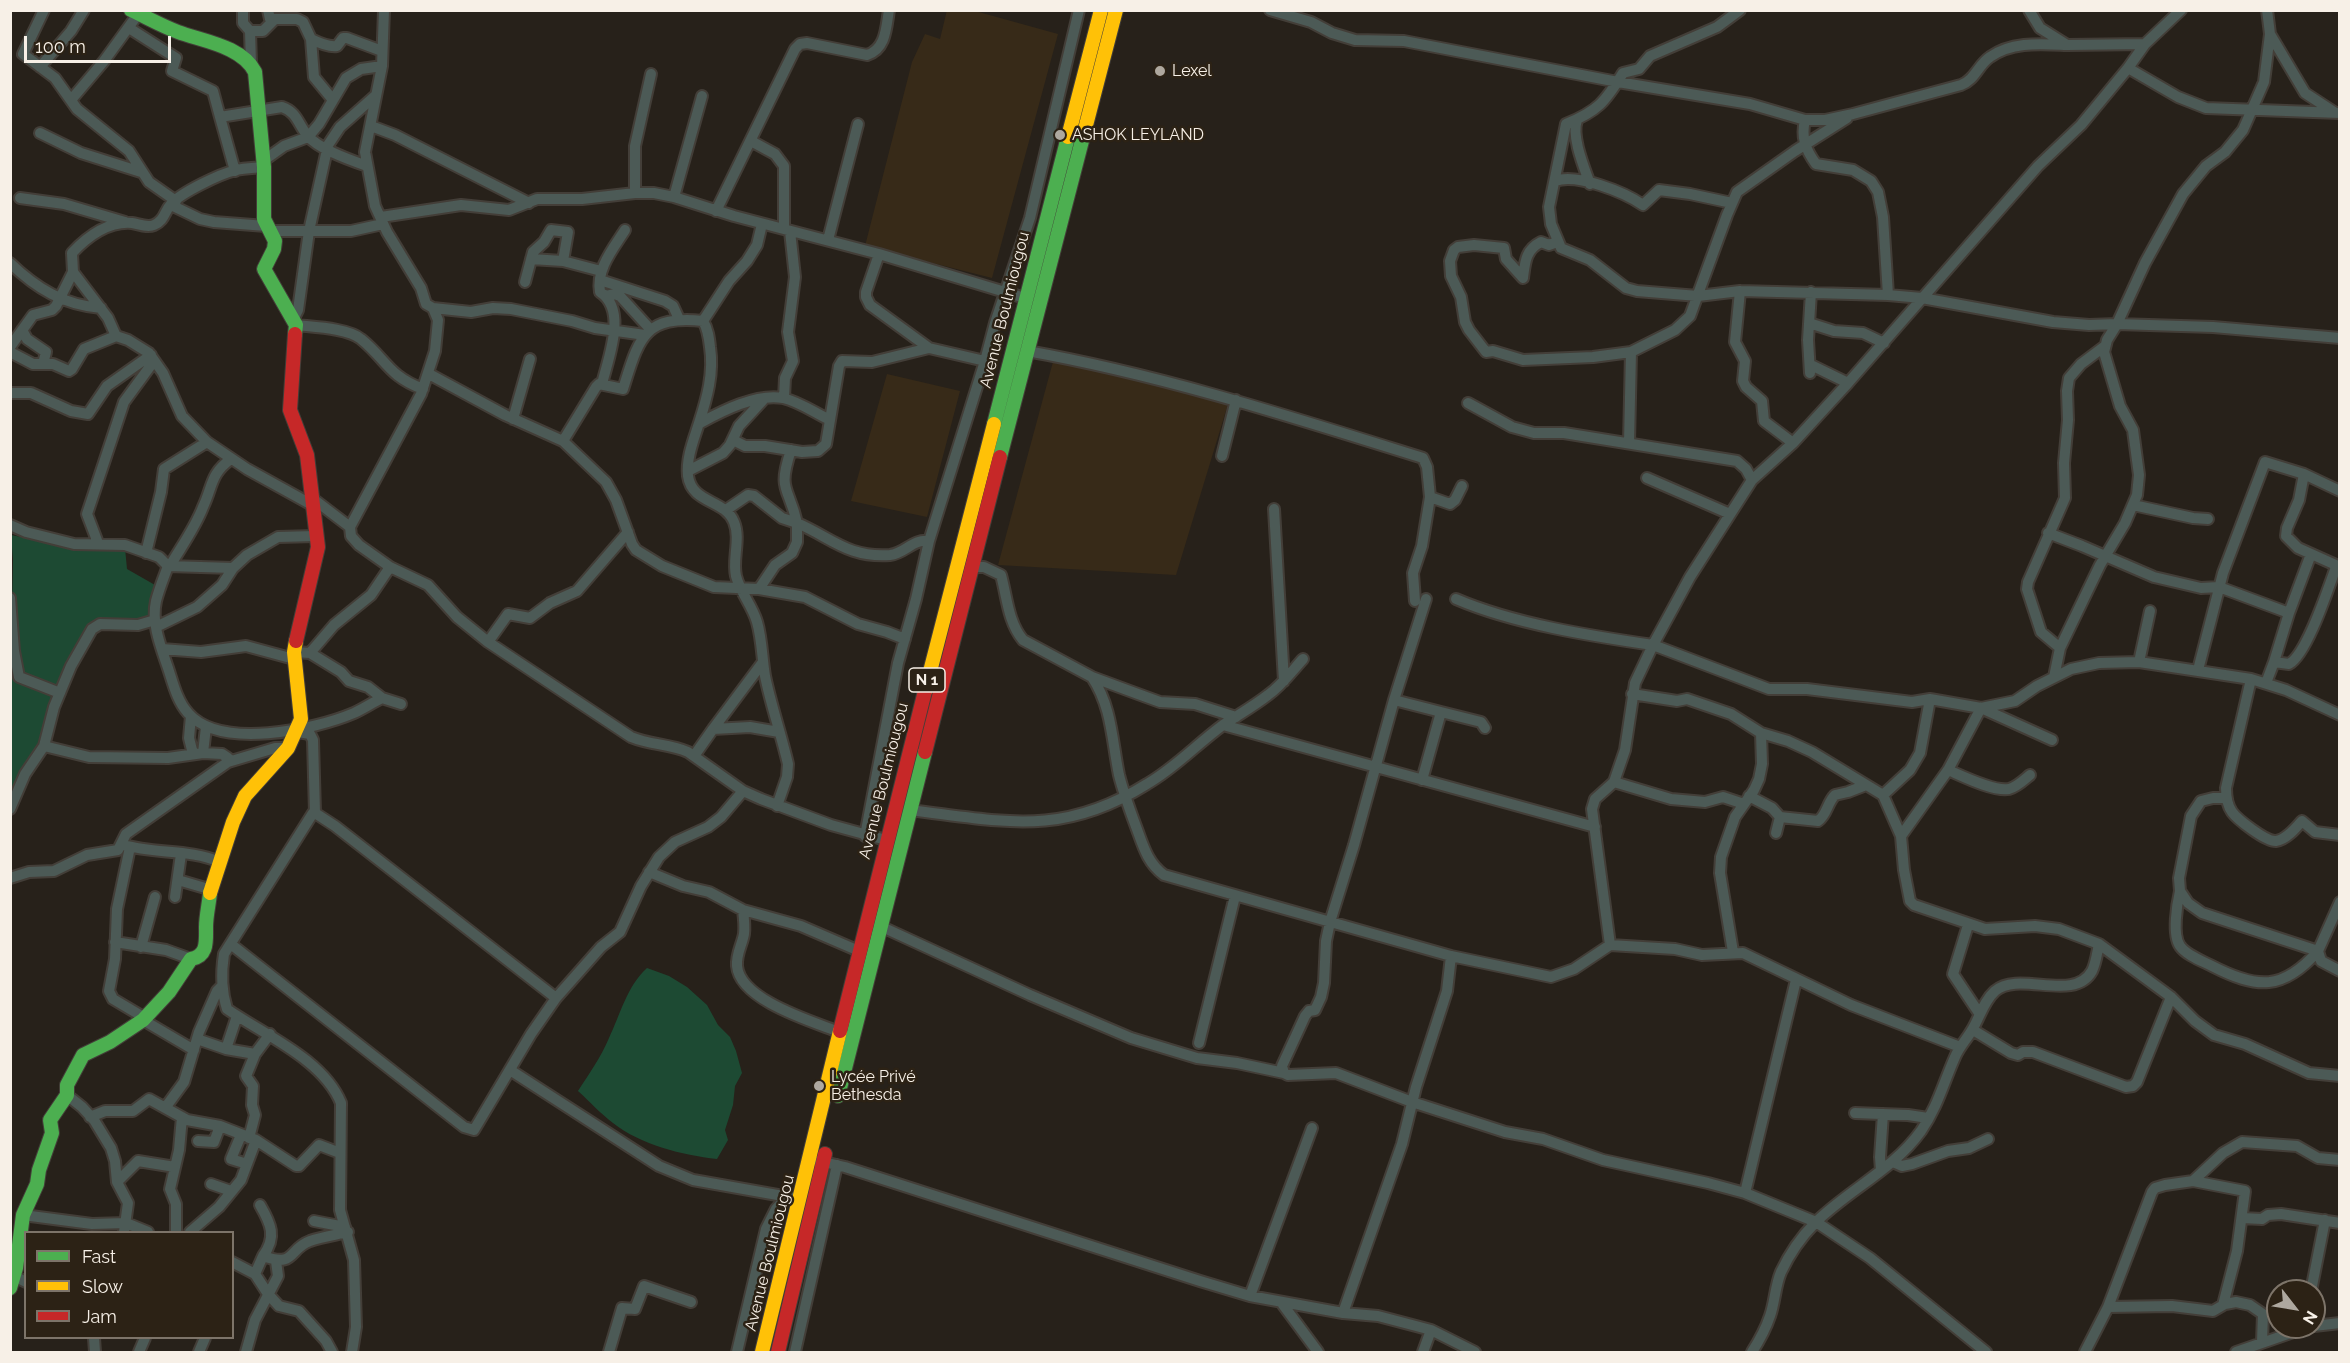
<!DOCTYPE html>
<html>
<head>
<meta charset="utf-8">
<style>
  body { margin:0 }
  #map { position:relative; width:2350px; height:1363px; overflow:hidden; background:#27211a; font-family:Raleway,sans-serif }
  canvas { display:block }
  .frame { position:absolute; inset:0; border:12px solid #f7f0e7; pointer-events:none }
  .legend { position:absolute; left:24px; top:1231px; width:210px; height:108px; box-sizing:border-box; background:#2c2215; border:2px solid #7d7469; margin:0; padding:8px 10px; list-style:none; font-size:18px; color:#f7f0e7 }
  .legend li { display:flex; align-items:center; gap:12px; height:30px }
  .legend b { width:30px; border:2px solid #7d7469 }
  .north { position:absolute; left:2266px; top:1279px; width:60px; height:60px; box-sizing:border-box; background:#2c2215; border:2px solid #7d7469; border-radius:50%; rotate:121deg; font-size:16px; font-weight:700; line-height:24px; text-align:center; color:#f7f0e7 }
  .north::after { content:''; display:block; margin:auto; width:21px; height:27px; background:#aea89f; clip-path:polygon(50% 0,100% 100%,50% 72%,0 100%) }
  .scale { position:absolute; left:24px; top:36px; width:147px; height:27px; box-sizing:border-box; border:3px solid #f7f0e7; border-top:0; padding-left:8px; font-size:18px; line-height:21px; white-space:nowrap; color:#f7f0e7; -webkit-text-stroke:4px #2c2215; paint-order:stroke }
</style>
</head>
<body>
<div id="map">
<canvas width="2350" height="1363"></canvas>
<div class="frame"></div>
<ul class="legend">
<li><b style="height:8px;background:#4caf50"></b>Fast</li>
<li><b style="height:8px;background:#ffc107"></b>Slow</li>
<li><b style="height:8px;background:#c62828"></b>Jam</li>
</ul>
<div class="north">N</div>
<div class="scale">100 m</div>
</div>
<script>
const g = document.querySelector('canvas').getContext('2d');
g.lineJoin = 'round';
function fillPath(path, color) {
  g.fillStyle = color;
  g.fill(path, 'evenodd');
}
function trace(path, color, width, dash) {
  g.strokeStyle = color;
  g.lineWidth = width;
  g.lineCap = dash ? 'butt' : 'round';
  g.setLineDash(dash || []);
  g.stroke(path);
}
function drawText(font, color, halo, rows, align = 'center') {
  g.font = font + ' Raleway,sans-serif';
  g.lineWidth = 5;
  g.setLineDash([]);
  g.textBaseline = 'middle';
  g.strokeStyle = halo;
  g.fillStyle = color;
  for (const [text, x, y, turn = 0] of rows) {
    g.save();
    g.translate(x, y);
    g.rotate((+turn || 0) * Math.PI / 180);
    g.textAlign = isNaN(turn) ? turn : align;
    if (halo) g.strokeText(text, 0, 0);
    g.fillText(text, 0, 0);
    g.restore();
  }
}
fillPath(new Path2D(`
  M 947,10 L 975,11 L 1058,34 L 992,278 L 865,246 L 912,62 L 925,34 L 940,39 Z
  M 1054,358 L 1228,404 L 1176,575 L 998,565 Z
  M 887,374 L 960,391 L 927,517 L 851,501 Z`), '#372a18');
fillPath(new Path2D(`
  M 11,535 L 78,548 L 125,548 L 127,569 L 155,585 L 154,620 L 119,619 L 97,622 L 58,689 L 22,673 L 12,608 L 13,560 Z
  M 10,649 L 16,678 L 53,697 L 38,748 L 18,776 L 15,790 L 10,799 Z
  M 647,968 L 669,976 L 687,987 L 707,1005 L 718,1025 L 730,1037 L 736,1051 L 742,1073 L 735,1086 L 733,1105 L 725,1130 L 728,1140 L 717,1159 C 682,1155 641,1145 613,1123 C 600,1113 590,1102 578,1091 C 589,1074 601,1057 609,1038 C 620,1015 627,986 647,968 Z`), '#1d4a33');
const street = new Path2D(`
  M 44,10 L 23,54 L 55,78 L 77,109 L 129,151 L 149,182 L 176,201
  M 243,10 L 243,23 L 250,31 L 251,64
  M 268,10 L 270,19 L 297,19 L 303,22 L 311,39 C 319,43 329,47 337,46 L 343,38 L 347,38 L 382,51
  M 1270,10 L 1311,22 L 1332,33 L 1355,40 L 1404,41 L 1618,82 L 1750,104 L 1805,120 L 1825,120 L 1853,114 L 1961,85 C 1975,80 1978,65 1990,57 C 2012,41 2042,44 2067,45
  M 1740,10 L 1717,27 L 1650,56 L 1639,69 L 1623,73 C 1605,102 1598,111 1566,124 L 1549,207 L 1551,224 L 1561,248 L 1590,260 L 1626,288 L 1637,291 L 1698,296 L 1740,291 L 1888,295 L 1922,298 L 2053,322 L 2089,325 L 2117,324 L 2213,327 L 2340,338
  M 2029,10 L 2040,28 L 2067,45 L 2145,44
  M 2267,10 L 2270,34 L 2305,93 L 2334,112
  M 129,28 L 176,58 L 172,71 L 213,91 L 220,117 L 282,107 C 297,112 298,124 307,135 C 318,149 350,160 367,166
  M 250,31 L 263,31 L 274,20
  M 311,39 L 314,77 L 333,100
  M 40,67 L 71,31 L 84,10
  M 2128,68 L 2178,97 L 2206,108 L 2340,113
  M 71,100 L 104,61 L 141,10
  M 220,117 L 235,171
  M 1577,120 C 1571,136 1584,167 1590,184
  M 1805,120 C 1801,137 1805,149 1816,164 L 1853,170 L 1871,181 L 1878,192 L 1883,217 L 1888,295
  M 371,126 L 395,135 L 529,203
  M 40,133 L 81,153 L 141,172
  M 751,141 L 775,154 L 784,166 L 784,229
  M 263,161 L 284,146 L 308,137 L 319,124 L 346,78 L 361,69 L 382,66
  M 1555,181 C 1577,173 1624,192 1643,205 L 1659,190 L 1690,194 L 1732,203
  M 635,193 L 635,146 L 651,74
  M 674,197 L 702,96
  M 20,198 L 64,204 L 125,222
  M 171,205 L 200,219 L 214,222 L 266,226
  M 716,211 L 795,49 L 800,44 L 807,43 L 867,55 C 886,49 886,28 889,10
  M 381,217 L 461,205 L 509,210 L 537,199 L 582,199 L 635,193 L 654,193 L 674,197 L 734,216 L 879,254 L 1025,298
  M 762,224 L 757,245 L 747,261 L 729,281 L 703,321 C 708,329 709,338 710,347 C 714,373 707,398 699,423 C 694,439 686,458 688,476 C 692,504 725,499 734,522 C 741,539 732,559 736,576 C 740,592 752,605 757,622 C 762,639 762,658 765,676 C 771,705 781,734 788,764 L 787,777 L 777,806
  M 270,231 L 351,231 L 383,224
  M 828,240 L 858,124
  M 879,254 L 866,292 L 866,297 L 870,305 L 929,348 L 985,361
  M 531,259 L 563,261 L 601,271
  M 10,263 C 37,289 64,305 101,308
  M 73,272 L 108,318 L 116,336 L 128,340 L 149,353 L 163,373 L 182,416 L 207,442 L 247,469 L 314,506
  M 1523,278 L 1506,259 L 1504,248 L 1474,245 L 1458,247 L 1454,250 L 1450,261 L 1451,276 L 1461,297 L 1465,322 L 1469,330 L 1486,352 L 1493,351 L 1523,360 L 1593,357 L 1631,352 L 1675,330 L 1690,316 L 1727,215 L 1737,192 L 1795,151 L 1847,118
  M 1523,278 C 1525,263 1525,250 1541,242 L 1549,245 L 1557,242
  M 600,280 L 665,301 L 673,306 L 679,319
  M 525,282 L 533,252 L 544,242 L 551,230 L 568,232 L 563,261
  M 1740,291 L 1735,342 L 1745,361 L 1743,381 L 1746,387 L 1762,401 L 1764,421 L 1793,443
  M 606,296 L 615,294 L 620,296 L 650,329
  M 433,308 L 471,312 L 493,308 L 511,309 L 572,321 L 595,328 L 645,335
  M 293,320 L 298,310 L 309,231 L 328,145 L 340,127 L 375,96
  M 1809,323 L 1834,331 L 1863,333 L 1884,343
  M 296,325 C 313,327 348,328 361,339 C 386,359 388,376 423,389
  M 22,330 L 27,339 L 46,352 L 43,364
  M 10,347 L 33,315 L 52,310 L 56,306 L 73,272 L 72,253 C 87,237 108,221 132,223 C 139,224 147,228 154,225 C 165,220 164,212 171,204 C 182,192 220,174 236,170 C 245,168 255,168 264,167
  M 1027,351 C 1162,375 1292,417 1423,458 L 1427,467 L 1430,497 L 1422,546 L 1413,573 L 1415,601
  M 10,352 L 33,364 L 53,364 L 69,371 L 72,369 L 84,349 L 116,336
  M 1811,365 L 1848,383
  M 1810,373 L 1808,340 L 1811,292
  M 429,374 L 505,415 L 563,441 L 606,482 L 616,500 L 632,544 L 636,550 L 662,566 L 714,587 L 759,589 L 805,597 L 858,624 L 887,632 L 905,639
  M 602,384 C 608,358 628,310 600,292 C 596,269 613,249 625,230
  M 10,393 L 31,393 L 71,411 L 88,414 L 107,386 L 151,355
  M 784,398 L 785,378 L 793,361 L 788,332 L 795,277 L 790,231
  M 1468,403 L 1512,427 L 1534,433 L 1564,433 L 1737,461 L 1746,469 L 1752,480
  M 513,419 L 530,359
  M 700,423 C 722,411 757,393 783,398 C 800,402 815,413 830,420
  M 733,440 L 745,446 L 765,446 L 802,452 L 818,451 L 826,444 L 839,366 L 842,361 L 872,362 L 929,348
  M 563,441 L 596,387 L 599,384 L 623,389 C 639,339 643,315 703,321
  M 1629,443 L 1631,352
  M 791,450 C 777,492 789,486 797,523 C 832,538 848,558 890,555 C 906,553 912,539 929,541
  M 1222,456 L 1236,400
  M 688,471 L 723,453 L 730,445 L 739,426 L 763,400
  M 2304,474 L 2299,500 L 2287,528 L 2286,536 L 2298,548 L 2338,566
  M 1647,478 L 1730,514
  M 1430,497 L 1450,504 L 1455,500 L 1462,486
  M 312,498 L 350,527 L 351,536 L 359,545 L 390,567 L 428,585 L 457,617 L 488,642 L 631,737 C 650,745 670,744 688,752 L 743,791 L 761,799 L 831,825 L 886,840
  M 2133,505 L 2193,518 L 2208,519
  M 1274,509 L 1284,681
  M 726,510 L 748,495 L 754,496 L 782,518 L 797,523 L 797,542 L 792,553 L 775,565 L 759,589
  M 10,525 L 26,532 L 74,544 L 125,545 L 159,557 L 168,566 C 164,577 159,589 156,601 C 151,623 161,647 168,668 C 173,683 177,701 188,713 C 220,750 314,730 354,713 C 363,709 372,703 382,698 L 401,704
  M 350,527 L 421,394 L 435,351 L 438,320 L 433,308 L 426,304 L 421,288 L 387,232 L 375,206 L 365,152 L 382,66 L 384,10
  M 2048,533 L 2082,546 L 2154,577 L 2201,588 L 2219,587 L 2289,613
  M 98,543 L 87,514 L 124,402 L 154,361
  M 146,553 L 161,492 L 164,469 L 207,442
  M 168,566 L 233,568
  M 170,566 C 181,547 195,528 203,507 C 213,486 210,474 231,459
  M 973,567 L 984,567 L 1001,575 C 1007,597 1008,622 1023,640 L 1092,677 L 1138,694 L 1160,702 L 1195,704 L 1236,717
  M 10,598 L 14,651 L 19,677 L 60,693
  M 1426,599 L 1394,700 L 1354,845 L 1330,922 L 1326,941 L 1324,983 L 1321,997 L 1315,1010 L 1309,1011 L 1305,1016 L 1282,1066 L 1284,1073 L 1288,1075 L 1336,1073 L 1412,1102 L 1505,1132 L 1543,1139 L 1603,1160 L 1708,1183 L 1745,1193 L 1816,1222 L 1870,1258 L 1986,1352
  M 1456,599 C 1514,624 1591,636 1653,645 L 1690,577 L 1752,480 L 1793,443 L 1848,383 L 2038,166 L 2081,125 L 2128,68 L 2145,44 L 2181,10
  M 156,627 L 197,607 L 222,585 L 233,568 L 247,555 L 278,537 L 315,536
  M 488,642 L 508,614 L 530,618 L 550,603 L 577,591 L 628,532
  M 2060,648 L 2041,632 L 2027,589 L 2028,582 L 2065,498 L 2064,463 L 2068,420 L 2067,391 L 2069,378 L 2081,364 L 2105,346
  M 162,649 L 201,652 L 246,646 L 294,659
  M 294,652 L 310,653 L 334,625 L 371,595 L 390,567
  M 310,653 L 341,672 L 349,681 L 368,687 L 382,698
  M 763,662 L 713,729 L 750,727 L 779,732
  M 2139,662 L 2150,611
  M 2274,662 L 2289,613 L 2311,554
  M 2198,670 L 2223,573 L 2265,462 L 2304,474 L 2340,491
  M 1092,677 C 1112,707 1112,741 1119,775 C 1124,795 1131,813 1138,832 C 1144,849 1149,864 1164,875 L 1451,956 L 1551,977 L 1574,969 L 1610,945 L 1675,949 L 1702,955 L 1743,953 L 1851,1005 L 1960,1047
  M 2054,677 L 2060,648 L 2100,565 L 2125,523 L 2137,495 L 2139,475 L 2133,430 L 2120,406 L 2104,352 L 2107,340 L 2117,324 L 2145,263 L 2183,194 L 2206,166 L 2225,152 L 2243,130 L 2264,82 L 2270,34
  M 2251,679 L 2226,788 C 2226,796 2227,805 2232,812 C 2237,819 2266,842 2276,841 C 2286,840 2296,828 2302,821 L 2315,832 L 2340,835
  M 2266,683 L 2274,662 L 2289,664 C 2307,654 2328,589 2336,567 L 2340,566
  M 1632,694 L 1677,701 L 1687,699 L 1731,714 L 1761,733 L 1788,741 L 1812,752 L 1883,795 L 1901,836 L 1904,870 L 1910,901 L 1914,905 L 1985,929 L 2035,926 L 2059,929 L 2099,944 L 2171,997 L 2195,1021 L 2214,1035 L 2245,1044 L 2309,1073 L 2340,1076
  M 1394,700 L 1441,712
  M 191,716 L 189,738 L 193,754
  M 1223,725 L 1595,827
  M 298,732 L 310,734 L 313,740 L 315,813 L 335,826 L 556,998
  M 44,746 L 89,757 L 168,758 L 203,753 L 222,754 L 228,758 L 228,762
  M 203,753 L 206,727
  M 694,756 L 713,729
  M 1948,770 C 1962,776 1994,792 2009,789 C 2017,787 2024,780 2030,775
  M 1422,780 L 1441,712 L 1481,722 L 1485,728
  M 1614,782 L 1671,799 L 1705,802 L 1723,797 L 1744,804
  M 1883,795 L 1910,770 L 1920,753 L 1930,699
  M 1749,796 L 1772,808 L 1780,817 L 1776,833
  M 10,809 L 25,774 L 44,746 L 54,707 L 71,666 L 92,629 L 100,624 L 138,625 L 155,620
  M 909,810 C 1003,821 1061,838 1147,784 C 1175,768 1197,744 1223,725 C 1238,715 1254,706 1268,695 C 1282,685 1292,671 1303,659
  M 315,813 L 313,813 L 224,954 C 221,973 221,990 227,1009 C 264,1035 323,1059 341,1103 L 340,1210 L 354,1260 L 356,1327 L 352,1352
  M 1780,817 L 1818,821 C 1827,815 1827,803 1835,795 L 1848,792 L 1866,785
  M 865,836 L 898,663 L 916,599 L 929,541 L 985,361 L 995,323 L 1030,218 L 1079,10
  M 1901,836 L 1948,770 L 1981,708 L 2052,740
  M 124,845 C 155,854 190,849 220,862
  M 130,847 L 117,909 L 115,959 L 109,991 L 113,999 L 145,1018
  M 649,872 L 683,886 L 709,892 L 743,910 C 744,918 745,926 744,934 C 742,945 736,954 737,966 C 740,1000 811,1021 839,1032
  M 10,878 L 29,872 L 54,871 L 87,855 L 118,850 L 126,834 L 228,762 L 275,748 L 288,748
  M 178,880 L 212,890
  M 2180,891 C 2177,904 2172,935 2180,946 C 2186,955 2202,961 2212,966 C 2257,989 2283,991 2318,951 L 2202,913 L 2188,903 L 2180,891 L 2179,878 L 2191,816 L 2201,801 L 2213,798 L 2226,798
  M 175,897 L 181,854
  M 2340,902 L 2318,951 L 2321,961 L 2340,971
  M 743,910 L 801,926 L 859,951
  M 1968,925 L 1953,974 L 1979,1013
  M 880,926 L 1030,995 L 1131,1038 L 1197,1058 L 1237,1063 L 1284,1073
  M 115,942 L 166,950 L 191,959
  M 232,945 L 464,1127 L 474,1130 L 531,1034 L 556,998 L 601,947 L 620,932 L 641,886 L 659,857 L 675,842 L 708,827 L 721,817 L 743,791
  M 1610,945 L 1592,809 L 1595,799 L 1614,782 L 1625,750 L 1635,683 L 1653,645 L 1769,689 L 1807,689 L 1912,702 L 1930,699 L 1981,708 L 2015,701 L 2037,686 L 2071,669 L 2099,663 L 2139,662 L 2251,679 L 2286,690 L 2340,715
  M 141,947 L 155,897
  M 1733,952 L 1720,873 L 1721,857 L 1735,817 L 1754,790 L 1759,779 L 1762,764 L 1761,733
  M 143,1020 L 194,1050
  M 1973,1030 L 2011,1053 L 2018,1055 L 2023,1052 L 2033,1052 L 2126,1087 L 2133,1086 L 2137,1082 L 2171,997
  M 197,1039 L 226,1049 L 237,1016
  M 1199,1043 L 1235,896
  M 226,1049 L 255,1054
  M 510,1070 L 659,1166 L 693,1180 L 800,1199
  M 67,1095 L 82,1107 L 94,1120 L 111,1148 L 115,1161 L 117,1182 L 128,1203 L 124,1232
  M 165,1108 L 184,1082 L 199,1032 L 217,991 L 222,986
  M 1855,1113 L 1908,1115 L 1928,1118
  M 90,1117 L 105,1111 L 133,1111 L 149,1099 L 187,1120 L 220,1126 L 256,1140 L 296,1166 L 299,1166 L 319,1145 L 340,1153
  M 241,1135 L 231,1159 L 247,1164
  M 249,1138 L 255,1115 L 252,1105 L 253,1086 L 246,1076 L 255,1054 L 270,1034
  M 198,1141 L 214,1142 L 220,1126
  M 819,1161 L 845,1167 L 1200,1281 L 1250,1296 L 1343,1313 L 1378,1316 L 1416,1326 L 1431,1330 L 1475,1352
  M 1893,1162 L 1902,1166 L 1912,1164 L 1948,1151 L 1969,1148 L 1988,1139
  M 1881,1170 L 1880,1157 L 1883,1114
  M 2193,1181 L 2223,1153 L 2242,1142 L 2297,1146 L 2318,1158 L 2340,1160
  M 117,1182 L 138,1161 L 175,1167
  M 211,1184 L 231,1191
  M 1745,1193 L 1796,980
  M 260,1205 C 271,1224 277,1237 263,1256
  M 23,1215 L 92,1224 L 126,1223 L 148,1232
  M 2242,1218 L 2262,1219 L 2268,1215 L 2281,1214 L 2340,1223
  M 314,1221 L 345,1227
  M 176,1232 L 176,1204 L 170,1189 L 179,1150 L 182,1117
  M 190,1232 L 219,1207 L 241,1180 L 256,1140
  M 232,1262 L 255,1274 L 268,1294 L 279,1306 L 299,1311 L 326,1341 L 332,1352
  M 255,1274 L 263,1256 C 296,1268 288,1249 310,1241 C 322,1237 335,1235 348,1232
  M 14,1276 L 26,1282
  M 2311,1291 L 2325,1220
  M 1250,1296 L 1312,1128
  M 1281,1302 L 1318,1352
  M 2108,1307 L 2172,1306 L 2213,1311 L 2225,1304 L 2236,1302 L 2250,1305 L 2263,1314 L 2262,1342
  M 1343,1313 L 1402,1144 L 1416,1087 L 1447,991 L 1451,956
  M 2314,1326 L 2340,1323
  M 94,1338 L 95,1352
  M 139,1352 L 145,1338
  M 199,1352 L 205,1338
  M 246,1352 L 255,1320 L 278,1276 L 276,1261
  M 609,1352 L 622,1308 L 635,1309 L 644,1286 L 691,1302
  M 737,1352 L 766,1229 L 776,1209 L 788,1196
  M 795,1352 L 837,1165
  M 1423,1352 L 1431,1330
  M 1752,1352 C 1759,1341 1766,1328 1770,1316 C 1775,1302 1775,1286 1781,1272 C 1789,1255 1802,1236 1815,1223 C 1848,1190 1893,1170 1921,1131 C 1938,1106 1943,1084 1955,1057 C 1959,1047 1967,1039 1972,1030 C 1980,1017 1983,1002 1995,991 C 2019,970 2074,1003 2092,971 C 2096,963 2097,953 2099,944
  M 2085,1352 L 2108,1307 L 2152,1192 L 2155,1188 L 2165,1185 L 2193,1181 L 2245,1191 L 2237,1251 L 2223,1305
  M 2236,1352 L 2308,1327`);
const fast = new Path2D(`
  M 131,10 C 146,17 162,26 178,32 C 202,41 242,46 255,72 L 264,167 L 264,219 L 275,241 L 274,249 L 264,269 L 296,325 L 295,334
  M 994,424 L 1068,137
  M 1000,457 L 1084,133
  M 838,1096 L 925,752
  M 10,1288 L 16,1268 L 23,1215 L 37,1184 L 39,1170 L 52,1133 L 50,1120 L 67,1095 L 67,1085 L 83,1055 L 110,1042 L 143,1020 L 169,992 L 191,959 C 208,956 206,941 206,927 C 206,916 209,904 210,893`);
const slow = new Path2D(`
  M 1084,133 L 1116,10
  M 1068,137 L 1101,10
  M 925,691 L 994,424
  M 210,893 L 233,822 L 245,796 L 288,748 L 301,719 L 294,652 L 296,641
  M 762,1352 L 840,1031`);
const jam = new Path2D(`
  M 295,334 L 290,410 L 307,455 L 318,547 L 296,641
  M 925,752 L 1000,457
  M 840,1031 L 925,691
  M 778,1352 L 825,1154`);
trace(street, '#433e38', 14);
trace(fast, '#433e38', 16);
trace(slow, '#433e38', 16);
trace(jam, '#433e38', 16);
trace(street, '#4c5a56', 10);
trace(fast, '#4caf50', 14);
trace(slow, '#ffc107', 14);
trace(jam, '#c62828', 14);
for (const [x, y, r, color] of [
  [1160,71,6,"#aea89f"],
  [1060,135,6,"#aea89f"],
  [819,1086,6,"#aea89f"]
]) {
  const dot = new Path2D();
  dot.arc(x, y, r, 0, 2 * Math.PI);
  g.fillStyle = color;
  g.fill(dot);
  trace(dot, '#2c2215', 2);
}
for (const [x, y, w] of [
  [927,680,36]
]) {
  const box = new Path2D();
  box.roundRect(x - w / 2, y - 12, w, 24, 4.5);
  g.fillStyle = '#2c2215';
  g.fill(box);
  trace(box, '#f7f0e7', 1.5);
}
drawText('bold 15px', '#f7f0e7', null, [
  ["N 1",927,680]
]);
drawText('16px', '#f7f0e7', '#2c2215', [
  ["Lexel",1172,71],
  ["ASHOK LEYLAND",1072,135],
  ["Lycée Privé",831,1077],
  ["Bethesda",831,1095]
], 'left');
drawText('16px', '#f7f0e7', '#2c2215', [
  ["Avenue Boulmiougou",1005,310,-76],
  ["Avenue Boulmiougou",884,781,-76],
  ["Avenue Boulmiougou",770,1253,-76]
]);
</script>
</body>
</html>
